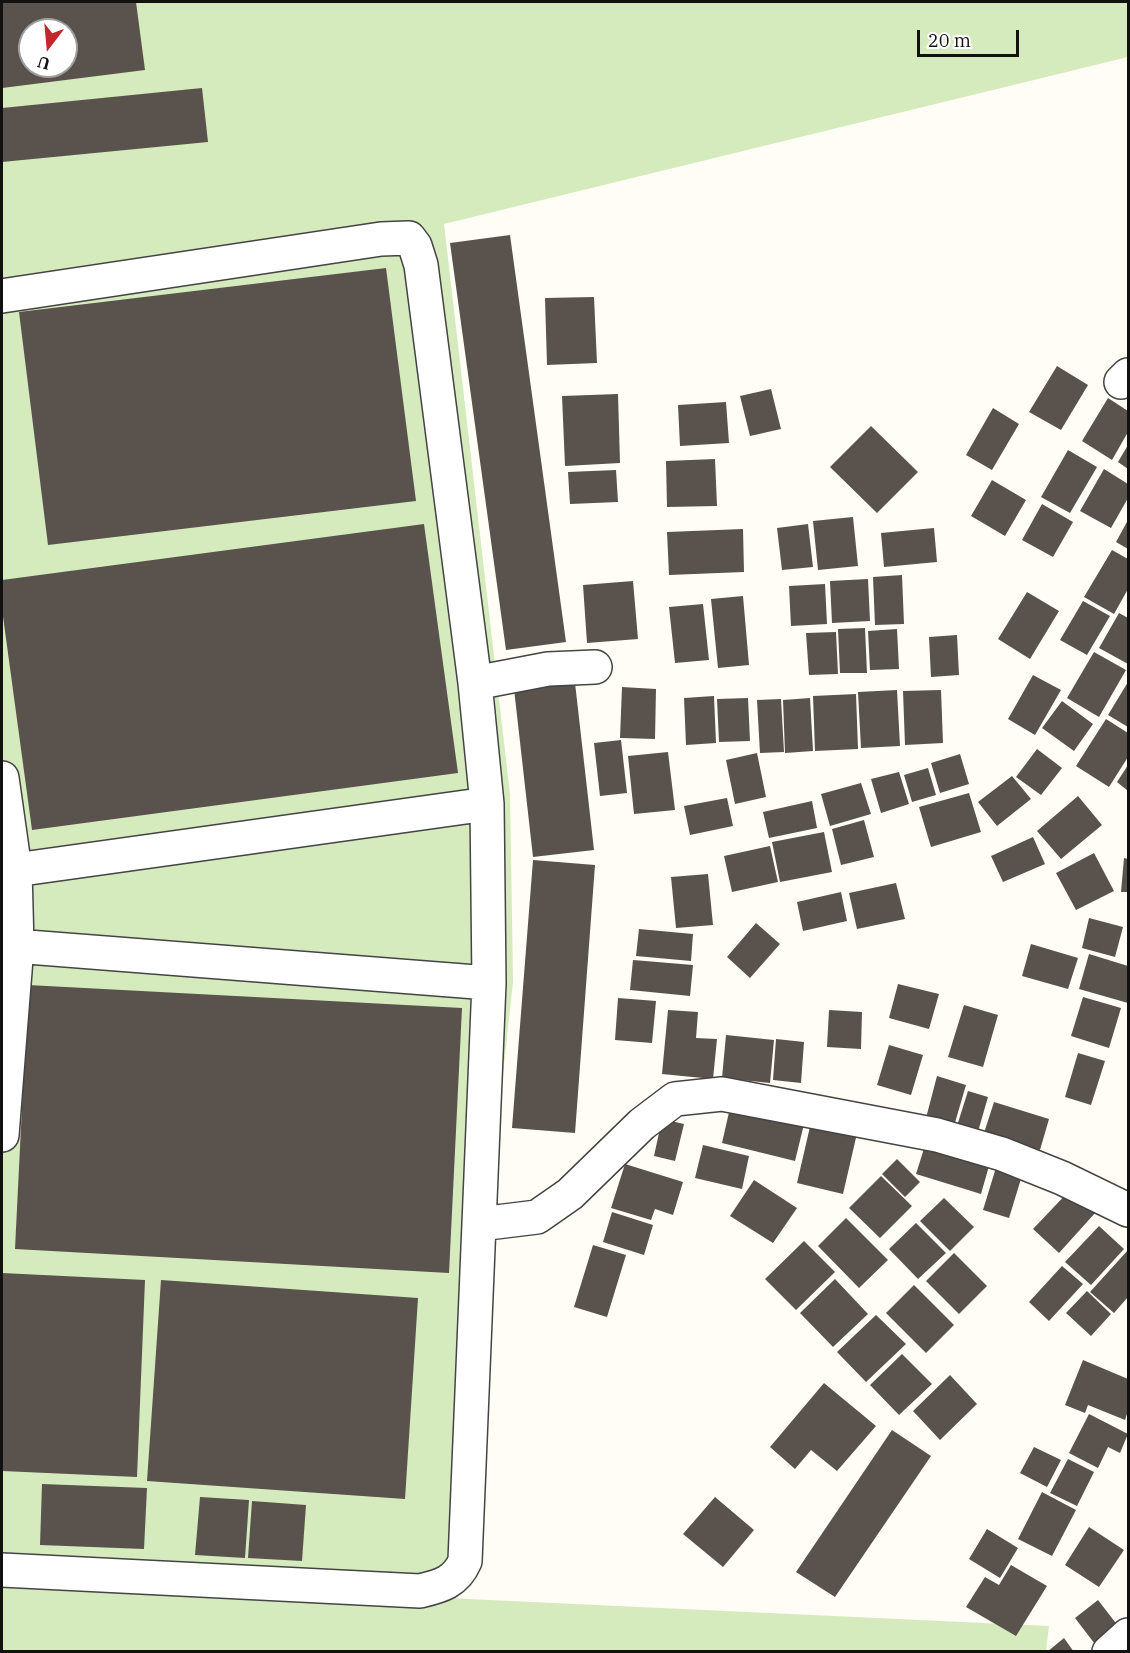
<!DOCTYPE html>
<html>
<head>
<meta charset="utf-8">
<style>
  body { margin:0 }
  #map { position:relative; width:1130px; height:1653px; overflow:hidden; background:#fffdf5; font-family:"IBM Plex Serif",serif }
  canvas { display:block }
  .frame { position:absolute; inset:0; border:3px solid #111; pointer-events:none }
  .north { position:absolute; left:18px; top:18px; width:60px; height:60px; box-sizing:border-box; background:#fff; border:2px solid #a0a0a0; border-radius:50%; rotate:196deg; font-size:16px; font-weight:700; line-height:24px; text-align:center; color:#111 }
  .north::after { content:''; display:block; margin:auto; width:21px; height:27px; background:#c4262e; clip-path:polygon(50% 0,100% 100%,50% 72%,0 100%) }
  .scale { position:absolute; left:917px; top:30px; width:102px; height:27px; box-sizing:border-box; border:3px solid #111; border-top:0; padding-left:8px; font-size:18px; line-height:21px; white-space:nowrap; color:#111; -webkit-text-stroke:4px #fff; paint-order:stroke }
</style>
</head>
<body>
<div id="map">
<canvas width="1130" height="1653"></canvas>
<div class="frame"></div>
<div class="north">U</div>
<div class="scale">20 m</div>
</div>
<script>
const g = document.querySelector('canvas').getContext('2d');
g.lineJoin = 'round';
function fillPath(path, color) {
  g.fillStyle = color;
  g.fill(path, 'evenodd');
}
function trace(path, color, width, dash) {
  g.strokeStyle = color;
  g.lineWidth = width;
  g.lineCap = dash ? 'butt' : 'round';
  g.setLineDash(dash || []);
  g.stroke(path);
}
fillPath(new Path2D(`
  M 2,2 L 1128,2 L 1128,57 L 444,224 L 510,794 L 513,982 L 446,1598 L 1049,1626 L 1046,1651 L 2,1652 ZM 30,30 L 66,30 L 66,66 L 30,66 Z`), '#d5ebbd');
fillPath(new Path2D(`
  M 2,2 L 136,2 L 145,70 L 2,88 ZM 30,30 L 66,30 L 66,66 L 30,66 Z
  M 202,88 L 208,142 L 2,162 L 2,108 Z
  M 510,235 L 566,642 L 506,650 L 450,243 Z
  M 386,268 L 416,501 L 48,545 L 19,312 Z
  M 594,297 L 597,363 L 547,365 L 545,298 Z
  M 1057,366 L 1088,385 L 1061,430 L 1029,412 Z
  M 771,389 L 781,429 L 750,436 L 740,396 Z
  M 618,394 L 620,463 L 565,466 L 562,396 Z
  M 1108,398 L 1128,411 L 1128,432 L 1112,460 L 1082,441 Z
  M 726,402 L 729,443 L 680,446 L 678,405 Z
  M 993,408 L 1019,424 L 992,470 L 966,455 Z
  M 871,426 L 918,472 L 877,513 L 830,467 Z
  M 1128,445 L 1128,469 L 1118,462 Z
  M 1068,450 L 1097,467 L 1070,513 L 1041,497 Z
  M 715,459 L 717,506 L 667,507 L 666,461 Z
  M 1104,469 L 1128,484 L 1128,498 L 1111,528 L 1080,511 Z
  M 616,470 L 618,502 L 570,504 L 568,472 Z
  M 992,480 L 1026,500 L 1005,536 L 971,516 Z
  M 1042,504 L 1073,522 L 1053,557 L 1022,540 Z
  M 853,517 L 858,566 L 818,570 L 813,521 Z
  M 1128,520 L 1128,549 L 1116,542 Z
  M 424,524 L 458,773 L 32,830 L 2,609 L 2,580 Z
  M 808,524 L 813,567 L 782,570 L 777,528 Z
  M 934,528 L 937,562 L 884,567 L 881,533 Z
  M 743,529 L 744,572 L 669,575 L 667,532 Z
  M 1112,550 L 1128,559 L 1128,589 L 1114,614 L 1084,597 Z
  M 902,575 L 904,624 L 875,625 L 873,577 Z
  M 868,579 L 870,621 L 832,623 L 830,581 Z
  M 633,581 L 638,639 L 587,643 L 583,585 Z
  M 825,584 L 827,624 L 791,626 L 789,586 Z
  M 1027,592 L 1059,611 L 1030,659 L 998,639 Z
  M 743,596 L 749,665 L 718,668 L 711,599 Z
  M 1083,601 L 1110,616 L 1087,655 L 1060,640 Z
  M 703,604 L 709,660 L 675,663 L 669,607 Z
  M 1119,613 L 1128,618 L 1128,664 L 1099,648 Z
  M 865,628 L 867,673 L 840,673 L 838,629 Z
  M 897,629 L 899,669 L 870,670 L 868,631 Z
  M 836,632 L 838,674 L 809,675 L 806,633 Z
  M 957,635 L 959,675 L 931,677 L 929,637 Z
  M 1094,652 L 1126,670 L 1099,717 L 1067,698 Z
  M 574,674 L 594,850 L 533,857 L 513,680 Z
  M 1033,675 L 1061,690 L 1035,735 L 1008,719 Z
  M 1128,682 L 1128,727 L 1108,715 Z
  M 622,687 L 656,689 L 655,739 L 620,738 Z
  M 897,690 L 900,746 L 861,748 L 858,692 Z
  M 941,690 L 943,743 L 905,745 L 903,691 Z
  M 856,694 L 858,749 L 815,751 L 813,696 Z
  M 714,696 L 716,743 L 686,745 L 684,698 Z
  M 748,698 L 750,741 L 719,742 L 717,699 Z
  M 810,698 L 813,751 L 785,753 L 783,700 Z
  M 781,699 L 784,752 L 760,753 L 757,700 Z
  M 1062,701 L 1093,724 L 1074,751 L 1042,728 Z
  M 1106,719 L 1128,733 L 1128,757 L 1109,787 L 1076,766 Z
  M 621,740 L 627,793 L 600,796 L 594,743 Z
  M 1037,749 L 1062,768 L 1041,795 L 1016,777 Z
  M 668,752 L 675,810 L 634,814 L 628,756 Z
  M 757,753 L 766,797 L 735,804 L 726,760 Z
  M 960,754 L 969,784 L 940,793 L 931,763 Z
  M 1128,765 L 1128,791 L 1117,782 Z
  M 928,768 L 936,795 L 912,802 L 904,775 Z
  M 899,772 L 909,804 L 881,813 L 871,779 Z
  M 1012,776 L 1031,799 L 997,826 L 978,802 Z
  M 861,783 L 871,814 L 830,826 L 821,794 Z
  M 969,793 L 981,832 L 931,847 L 919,807 Z
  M 1078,796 L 1102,825 L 1061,859 L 1037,831 Z
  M 727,798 L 733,826 L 690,835 L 684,806 Z
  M 812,801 L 817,828 L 769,838 L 763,812 Z
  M 864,820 L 874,857 L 841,865 L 832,829 Z
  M 824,832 L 832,872 L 780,882 L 772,842 Z
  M 1033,837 L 1045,864 L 1003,882 L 991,856 Z
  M 770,846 L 778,882 L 732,892 L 724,856 Z
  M 1094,853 L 1114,891 L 1076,910 L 1056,873 Z
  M 1124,858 L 1128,859 L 1128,892 L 1121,892 Z
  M 533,860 L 595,865 L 575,1133 L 512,1128 Z
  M 708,874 L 713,925 L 676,928 L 671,877 Z
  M 896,883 L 905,919 L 857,929 L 849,893 Z
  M 841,892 L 847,921 L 803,931 L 797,902 Z
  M 1089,918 L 1123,927 L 1115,957 L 1082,948 Z
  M 756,923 L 780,944 L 750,978 L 727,957 Z
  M 639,929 L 693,934 L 691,961 L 636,956 Z
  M 1031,944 L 1078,958 L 1068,989 L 1022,976 Z
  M 1089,954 L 1128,966 L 1128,1003 L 1079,989 Z
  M 633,960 L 693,965 L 690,996 L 630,990 Z
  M 898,984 L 939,994 L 929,1029 L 889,1018 Z
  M 28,985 L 462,1008 L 449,1273 L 15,1249 Z
  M 1083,997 L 1121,1008 L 1109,1048 L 1071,1036 Z
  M 618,998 L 656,1001 L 652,1043 L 615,1040 Z
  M 964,1005 L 998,1015 L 983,1067 L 948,1057 Z
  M 668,1010 L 698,1012 L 696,1038 L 717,1039 L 713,1079 L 662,1074 Z
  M 829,1010 L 862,1012 L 861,1049 L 827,1047 Z
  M 726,1035 L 774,1040 L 770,1083 L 722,1078 Z
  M 776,1039 L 804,1042 L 801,1083 L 773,1080 Z
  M 889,1045 L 923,1055 L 911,1095 L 877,1085 Z
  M 1078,1053 L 1105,1061 L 1091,1105 L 1065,1097 Z
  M 937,1076 L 966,1085 L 954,1126 L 926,1118 Z
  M 968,1091 L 988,1097 L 977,1135 L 956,1129 Z
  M 732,1099 L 806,1116 L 795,1161 L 722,1143 Z
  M 994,1102 L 1049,1119 L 1040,1150 L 984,1133 Z
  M 812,1118 L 858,1129 L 843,1194 L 797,1183 Z
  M 662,1119 L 684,1124 L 675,1161 L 654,1156 Z
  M 927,1139 L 991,1159 L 981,1194 L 916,1174 Z
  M 703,1145 L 749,1156 L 742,1189 L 695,1178 Z
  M 897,1159 L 920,1182 L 905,1197 L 882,1174 Z
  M 998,1161 L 1024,1169 L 1009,1218 L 983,1210 Z
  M 625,1164 L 683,1182 L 673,1215 L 655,1209 L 651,1220 L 611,1208 Z
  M 881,1176 L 912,1206 L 880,1238 L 849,1208 Z
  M 754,1180 L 797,1208 L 773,1243 L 730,1216 Z
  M 1071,1189 L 1096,1212 L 1059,1253 L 1033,1229 Z
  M 944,1198 L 974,1227 L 950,1251 L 920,1221 Z
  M 612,1212 L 653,1225 L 644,1255 L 603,1242 Z
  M 846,1218 L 888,1260 L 859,1288 L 818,1246 Z
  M 916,1223 L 946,1253 L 918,1279 L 889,1249 Z
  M 1099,1226 L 1124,1249 L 1091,1285 L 1065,1262 Z
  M 804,1241 L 835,1272 L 796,1310 L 765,1279 Z
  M 593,1245 L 626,1255 L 607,1317 L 574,1307 Z
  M 1128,1250 L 1128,1297 L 1114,1313 L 1090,1292 Z
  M 954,1253 L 987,1286 L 959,1314 L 926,1281 Z
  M 1062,1266 L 1083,1284 L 1049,1321 L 1029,1302 Z
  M 2,1273 L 145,1280 L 137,1477 L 2,1471 Z
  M 835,1279 L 868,1314 L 833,1347 L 800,1313 Z
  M 161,1280 L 418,1298 L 405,1499 L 147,1481 Z
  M 914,1285 L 954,1325 L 926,1353 L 886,1313 Z
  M 1087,1291 L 1111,1314 L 1091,1336 L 1066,1313 Z
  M 876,1315 L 906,1344 L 866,1382 L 837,1352 Z
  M 902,1354 L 932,1384 L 899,1415 L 870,1385 Z
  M 1083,1360 L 1128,1379 L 1128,1411 L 1125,1420 L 1088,1405 L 1085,1413 L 1065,1405 Z
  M 950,1375 L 977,1404 L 940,1440 L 913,1411 Z
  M 824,1383 L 876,1426 L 837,1471 L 811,1450 L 795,1469 L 770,1447 Z
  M 1089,1414 L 1128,1434 L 1120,1453 L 1108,1447 L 1098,1468 L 1069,1453 Z
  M 892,1430 L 931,1456 L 835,1597 L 796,1572 Z
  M 1034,1447 L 1061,1460 L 1047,1487 L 1020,1473 Z
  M 1068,1459 L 1094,1472 L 1077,1506 L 1050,1493 Z
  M 42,1484 L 147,1488 L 144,1549 L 40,1545 Z
  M 1042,1492 L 1076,1510 L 1052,1556 L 1018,1539 Z
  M 200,1497 L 249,1500 L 245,1558 L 195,1555 Z
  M 715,1497 L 754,1530 L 723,1567 L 683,1534 Z
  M 252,1501 L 306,1505 L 302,1561 L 248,1558 Z
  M 1089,1527 L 1124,1550 L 1099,1587 L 1065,1565 Z
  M 987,1529 L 1018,1548 L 1000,1578 L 969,1559 Z
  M 1011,1565 L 1047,1586 L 1016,1636 L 966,1607 L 985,1577 L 999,1585 Z
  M 1098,1600 L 1125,1635 L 1101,1652 L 1075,1618 Z
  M 1064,1638 L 1074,1652 L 1047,1652 Z`), '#5a524d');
const minor = new Path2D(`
  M 2,296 L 381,239 L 409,238 L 415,246 L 421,265 L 475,683 L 487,804 L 489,983 L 465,1561 C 456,1582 441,1586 420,1591 L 2,1570
  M 1121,382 L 1128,375
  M 475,683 L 548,669 L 595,667
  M 2,778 L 15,870 L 17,946 L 2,1135
  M 15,870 L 487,804
  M 2,945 L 489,983
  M 480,1224 L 537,1217 L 570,1194 L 642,1124 L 675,1099 L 722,1094 L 937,1135 L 1002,1154 L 1062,1178 L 1128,1210
  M 1109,1652 L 1128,1635`);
trace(minor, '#444', 36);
trace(minor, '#fff', 33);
</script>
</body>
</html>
